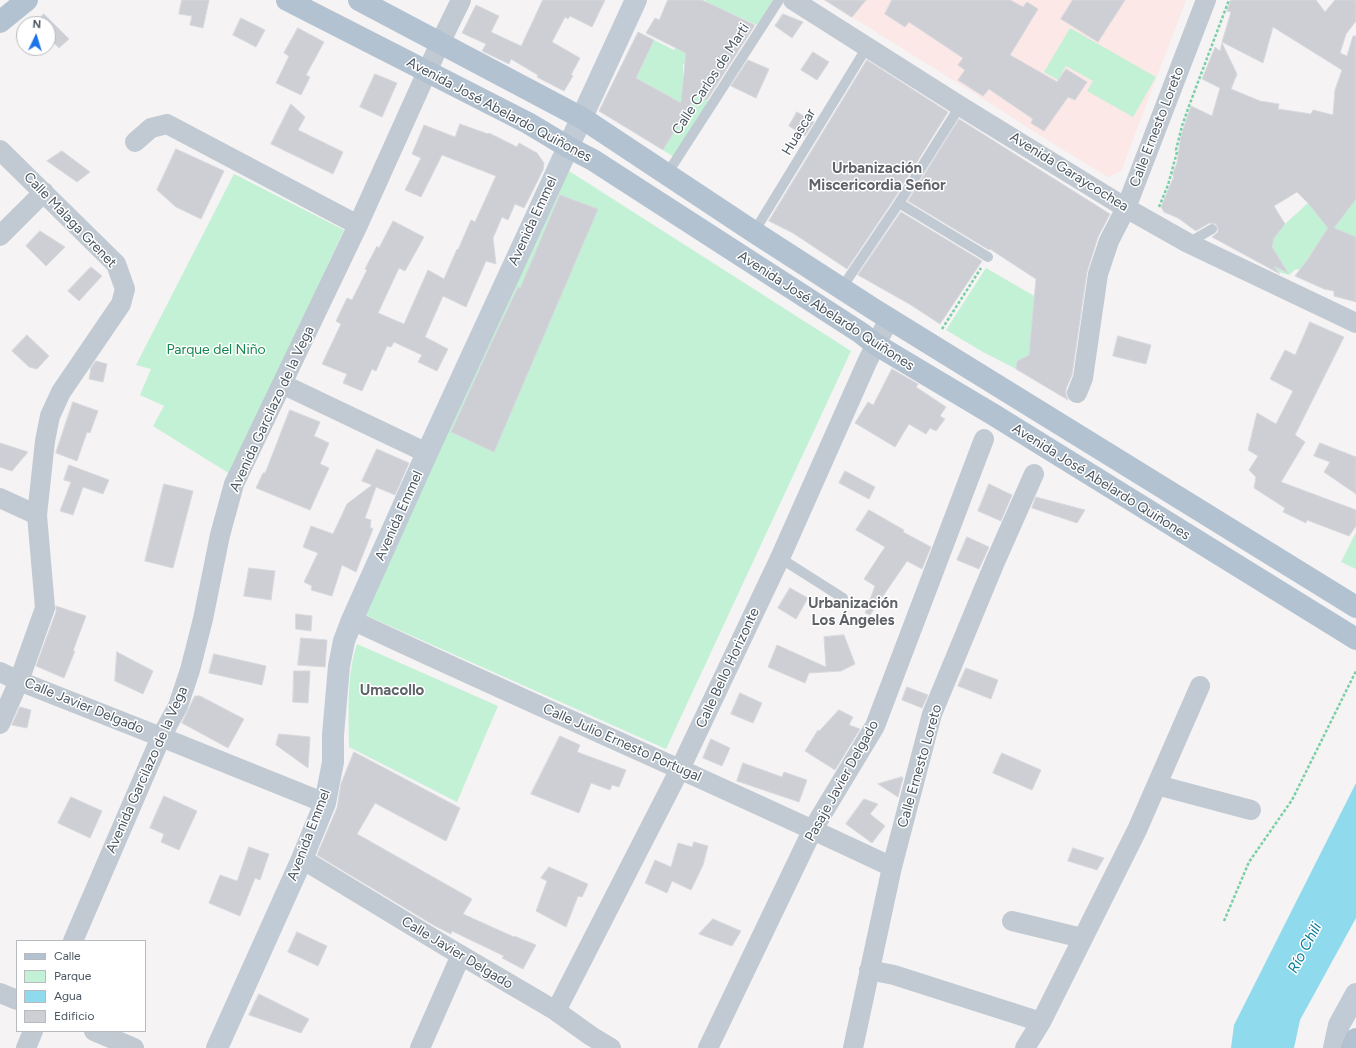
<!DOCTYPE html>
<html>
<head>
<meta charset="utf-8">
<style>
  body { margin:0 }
  #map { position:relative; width:1356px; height:1048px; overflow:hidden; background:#f5f3f3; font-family:Figtree,sans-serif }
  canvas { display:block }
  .legend { position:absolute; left:16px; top:940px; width:130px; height:92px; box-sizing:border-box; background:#fff; border:1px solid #b7bbc0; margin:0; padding:5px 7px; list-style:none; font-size:12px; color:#4a5661 }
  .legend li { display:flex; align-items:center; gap:8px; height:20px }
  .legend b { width:20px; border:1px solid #b7bbc0 }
  .north { position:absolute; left:16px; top:16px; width:40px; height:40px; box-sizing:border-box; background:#fff; border:1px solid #b7bbc0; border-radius:50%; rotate:4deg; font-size:11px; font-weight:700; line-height:16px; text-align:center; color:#4a5661 }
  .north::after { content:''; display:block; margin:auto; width:14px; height:18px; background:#1a73e8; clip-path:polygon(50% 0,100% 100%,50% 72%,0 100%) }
</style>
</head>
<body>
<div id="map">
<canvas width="1356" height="1048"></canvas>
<ul class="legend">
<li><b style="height:5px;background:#b3c2d1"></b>Calle</li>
<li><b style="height:11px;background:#c3f1d5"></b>Parque</li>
<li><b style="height:11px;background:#90daee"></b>Agua</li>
<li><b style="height:11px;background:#cdcfd5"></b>Edificio</li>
</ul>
<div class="north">N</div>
</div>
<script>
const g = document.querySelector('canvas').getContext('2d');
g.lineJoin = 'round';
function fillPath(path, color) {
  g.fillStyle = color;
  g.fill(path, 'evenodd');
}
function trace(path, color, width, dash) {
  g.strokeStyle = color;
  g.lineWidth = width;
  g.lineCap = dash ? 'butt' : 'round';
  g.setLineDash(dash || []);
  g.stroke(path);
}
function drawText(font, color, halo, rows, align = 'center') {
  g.font = font + ' Figtree,sans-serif';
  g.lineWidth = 3;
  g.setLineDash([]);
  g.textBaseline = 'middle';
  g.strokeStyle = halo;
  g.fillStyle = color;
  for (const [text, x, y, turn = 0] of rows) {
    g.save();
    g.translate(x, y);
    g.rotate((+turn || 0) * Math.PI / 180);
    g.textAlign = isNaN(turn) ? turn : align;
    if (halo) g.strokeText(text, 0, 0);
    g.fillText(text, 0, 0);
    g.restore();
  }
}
fillPath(new Path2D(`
  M 825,0 L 1186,0 L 1121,171 L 1108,177 L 1049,141 L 988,102 Z`), '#fce8e6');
fillPath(new Path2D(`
  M 706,0 L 773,0 L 757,25 L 721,9 L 709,13 L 694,66 L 683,64 L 683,79 L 690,82 L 693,91 L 708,101 L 674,157 L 663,150 L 688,108 L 636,78 L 654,40 L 674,50 Z
  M 1070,28 L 1156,77 L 1133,117 L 1087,91 L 1093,81 L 1066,66 L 1058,80 L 1044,72 Z
  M 569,171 L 851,351 L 666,749 L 363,614 Z
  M 234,174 L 344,230 L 230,474 L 153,426 L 164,406 L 140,395 L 151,369 L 136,365 Z
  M 1356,199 L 1356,237 L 1334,228 Z
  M 1308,203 L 1337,216 L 1300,270 L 1296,269 L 1289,275 L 1279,272 L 1270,261 L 1274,237 L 1285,224 Z
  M 986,268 L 1036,297 L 1029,355 L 1017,361 L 1016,369 L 983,352 L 946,330 Z
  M 1356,532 L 1356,569 L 1341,562 Z
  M 357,644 L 498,706 L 457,802 L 349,747 C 349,713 346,677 357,644 Z`), '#c3f1d5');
fillPath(new Path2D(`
  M 1356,783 L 1356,918 L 1300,1020 L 1294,1048 L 1231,1048 L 1234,1025 Z`), '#90daee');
const building = new Path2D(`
  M 182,0 L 209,0 L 203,28 L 190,25 L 192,16 L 179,14 Z
  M 543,0 L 605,0 L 592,27 L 570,16 L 568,19 L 565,17 L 552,42 L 580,58 L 571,75 L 573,76 L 564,91 L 537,77 L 538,75 L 511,59 L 509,64 L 482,51 L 486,44 L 462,33 L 476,5 L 499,16 L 491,32 L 521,46 Z
  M 668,0 L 702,0 L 755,25 L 707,100 L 697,94 L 663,150 L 599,111 L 638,32 L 654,40 L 636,78 L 681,103 L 686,53 L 646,33 L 655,18 L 659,20 Z
  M 825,0 L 866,0 L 852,17 Z
  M 892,0 L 1010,0 L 1023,7 L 1027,2 L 1038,9 L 1010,55 L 1057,82 L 1066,69 L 1087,82 L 1075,100 L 1068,97 L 1044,131 L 1031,123 L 1033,119 L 989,89 L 983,96 L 958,80 L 965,70 L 958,65 L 963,58 L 909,22 L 905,27 L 885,14 Z
  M 1073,0 L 1125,0 L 1098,42 L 1061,19 Z
  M 1231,0 L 1316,0 L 1325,12 L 1335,0 L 1356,0 L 1356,21 L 1346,34 L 1340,53 L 1347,56 L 1353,36 L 1356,36 L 1356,199 L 1334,228 L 1356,237 L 1356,302 L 1334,296 L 1334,291 L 1324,289 L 1295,276 L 1308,259 L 1328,228 L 1308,203 L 1297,192 L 1274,206 L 1285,224 L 1274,238 L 1272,247 L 1288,273 L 1274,266 L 1280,274 L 1212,237 L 1218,232 L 1218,229 L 1216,224 L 1209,223 L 1196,231 L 1178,218 L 1164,212 L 1161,207 L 1174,176 L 1172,175 L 1177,163 L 1181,135 L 1191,106 L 1212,116 L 1220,88 L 1202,79 L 1215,47 L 1220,51 L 1222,43 L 1237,74 L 1231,89 L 1260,101 L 1279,104 L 1278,109 L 1311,114 L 1313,110 L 1333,115 L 1335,90 L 1342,70 L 1273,27 L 1263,63 L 1222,42 L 1231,12 L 1227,11 Z
  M 44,14 L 69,39 L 59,48 L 53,42 L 48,47 L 48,24 L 33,24 Z
  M 783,14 L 803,22 L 792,38 L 775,26 Z
  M 241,18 L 265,30 L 256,47 L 233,35 Z
  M 298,28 L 324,42 L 306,75 L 310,77 L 301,95 L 276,83 L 289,56 L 284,53 Z
  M 813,52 L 829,62 L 817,80 L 801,70 Z
  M 748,60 L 769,69 L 756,98 L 731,86 Z
  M 867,60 L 948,112 L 894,199 L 847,269 L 793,233 L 769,221 Z
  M 375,74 L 397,83 L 382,117 L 360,107 Z
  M 291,104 L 305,117 L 298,130 L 343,152 L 333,174 L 271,144 Z
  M 797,112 L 814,122 L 805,136 L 789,126 Z
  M 959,119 L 1110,214 L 1098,237 L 1087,272 L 1072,375 L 1066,389 L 1066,395 L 1068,400 L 1016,369 L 1017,361 L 1029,355 L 1036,279 L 990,249 L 989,250 L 908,201 Z
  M 460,124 L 488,134 L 489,133 L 517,147 L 519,143 L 537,153 L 544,163 L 543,170 L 524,208 L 515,204 L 508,220 L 502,217 L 493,238 L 496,264 L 486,261 L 466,307 L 443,296 L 425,337 L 448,349 L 437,371 L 418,362 L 422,355 L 394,342 L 391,347 L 387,346 L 376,371 L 372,369 L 362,391 L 343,383 L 347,374 L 322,364 L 341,324 L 336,321 L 347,298 L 352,300 L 367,270 L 365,269 L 377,246 L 379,248 L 393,221 L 424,237 L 405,271 L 399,268 L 378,313 L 404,324 L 428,270 L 444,279 L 457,249 L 458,250 L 471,220 L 475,222 L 496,176 L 442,155 L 421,197 L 405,190 L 421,158 L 412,154 L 424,125 L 455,137 Z
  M 176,149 L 224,171 L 201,219 L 176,207 L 157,190 Z
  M 62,151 L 90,172 L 77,182 L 47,161 Z
  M 560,195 L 598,209 L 494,452 L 451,432 L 490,346 L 518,287 L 520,288 Z
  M 901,212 L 982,261 L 940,324 L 911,305 L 858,275 Z
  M 40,231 L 65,247 L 46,266 L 26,246 Z
  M 91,267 L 102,276 L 79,301 L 68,291 Z
  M 1310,322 L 1344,337 L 1295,435 L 1305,442 L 1281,482 L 1356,510 L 1356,526 L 1349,536 L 1307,520 L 1306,523 L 1283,512 L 1285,508 L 1254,488 L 1256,477 L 1249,470 L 1258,456 L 1248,450 L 1257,413 L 1276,424 L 1293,391 L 1270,379 L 1285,350 L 1295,355 Z
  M 27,335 L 49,356 L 37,369 L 29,367 L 12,351 Z
  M 1118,336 L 1151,345 L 1146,364 L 1113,356 Z
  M 96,361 L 107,364 L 103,382 L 89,379 L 91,368 Z
  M 892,369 L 918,384 L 916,387 L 946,407 L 940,416 L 945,419 L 936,431 L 930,428 L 926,434 L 909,424 L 895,447 L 855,423 L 868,402 L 873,405 Z
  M 73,402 L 98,411 L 90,433 L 87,432 L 77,461 L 56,453 Z
  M 290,410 L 320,422 L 314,436 L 329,443 L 320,464 L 329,468 L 310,510 L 256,488 L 263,473 L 265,473 Z
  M 0,443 L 28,452 L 12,471 L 0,467 Z
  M 1320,443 L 1356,457 L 1356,494 L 1324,472 L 1330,462 L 1314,456 Z
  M 377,449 L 409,463 L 395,495 L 376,487 L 365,518 L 371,520 L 370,527 L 373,529 L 356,572 L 342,565 L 332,596 L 311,590 L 312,586 L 304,582 L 318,553 L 303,547 L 311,526 L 333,534 L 347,504 L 372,485 L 362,481 Z
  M 69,465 L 109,480 L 103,494 L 83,487 L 73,515 L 60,511 L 71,482 L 64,480 Z
  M 845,471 L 875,487 L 869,499 L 839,483 Z
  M 164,484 L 193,491 L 173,568 L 145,561 Z
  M 989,484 L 1012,495 L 1001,521 L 978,511 Z
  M 1036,497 L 1085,510 L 1077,523 L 1032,508 Z
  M 869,510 L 904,530 L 903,532 L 931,547 L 922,569 L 907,561 L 870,615 L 865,613 L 875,586 L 864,579 L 885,547 L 856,530 Z
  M 967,537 L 989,547 L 979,569 L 957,560 Z
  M 249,568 L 275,571 L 271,600 L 244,596 Z
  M 790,588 L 808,598 L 796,619 L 778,608 Z
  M 56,606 L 86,616 L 73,651 L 75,651 L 64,678 L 36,666 L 56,612 Z
  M 296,614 L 312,616 L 311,631 L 296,629 Z
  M 844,635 L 855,664 L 841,671 L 809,673 L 805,683 L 768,667 L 777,645 L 826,667 L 824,637 Z
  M 301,638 L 327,640 L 325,667 L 298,665 Z
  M 117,652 L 153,671 L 143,694 L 115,681 Z
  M 214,654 L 266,666 L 262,685 L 209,673 Z
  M 966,668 L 998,680 L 991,699 L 958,686 Z
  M 294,671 L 310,671 L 308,703 L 293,702 Z
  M 907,687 L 928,695 L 922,708 L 902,700 Z
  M 740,693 L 762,703 L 753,723 L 731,714 Z
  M 195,696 L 200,696 L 244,719 L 228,748 L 182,723 Z
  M 20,707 L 31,710 L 27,728 L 12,725 Z
  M 839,710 L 853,717 L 849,725 L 860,729 L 835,770 L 805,751 L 818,730 L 819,731 Z
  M 279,734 L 310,737 L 308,768 L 276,745 Z
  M 560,736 L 580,745 L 577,752 L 626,770 L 619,787 L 612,785 L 610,790 L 591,783 L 579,813 L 531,794 Z
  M 711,739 L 730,748 L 722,766 L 703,758 Z
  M 354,752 L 460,808 L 446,841 L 375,803 L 357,834 L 472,899 L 463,914 L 514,937 L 514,936 L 536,945 L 523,969 L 502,958 L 504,956 L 452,931 L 451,934 L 435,926 L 317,855 L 337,808 L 341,784 Z
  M 1002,753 L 1041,770 L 1032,790 L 993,773 Z
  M 743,763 L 782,777 L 784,772 L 807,780 L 799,802 L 737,781 Z
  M 902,777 L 903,778 L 898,797 L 878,784 Z
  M 164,796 L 197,811 L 179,850 L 161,842 L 164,834 L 150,828 Z
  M 71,797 L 102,811 L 90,838 L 58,823 Z
  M 864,799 L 878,804 L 870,814 L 885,826 L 872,843 L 846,824 Z
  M 694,842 L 708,846 L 703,865 L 691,890 L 672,881 L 667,893 L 645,883 L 655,860 L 671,867 L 678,843 L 692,847 Z
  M 249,847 L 269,854 L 260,880 L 255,878 L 240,916 L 209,903 L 220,875 L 237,881 Z
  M 1073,848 L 1104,858 L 1097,870 L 1068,861 Z
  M 549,867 L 588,884 L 582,897 L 578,896 L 566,927 L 536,911 L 547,881 L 541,878 Z
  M 713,919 L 741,931 L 732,946 L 699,934 Z
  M 297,932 L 327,946 L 318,966 L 288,952 Z
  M 259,994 L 309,1019 L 301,1033 L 249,1015 Z`);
fillPath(building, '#cdcfd5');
trace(building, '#d7d9de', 1);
trace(new Path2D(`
  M 1159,207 L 1168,185 L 1177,152 L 1176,150 L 1182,126 L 1189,106 L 1229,0
  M 942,329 L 981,268
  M 1224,921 L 1249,862 L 1292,800 L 1356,671`), '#7ad0a6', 2.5, [3, 2]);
trace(new Path2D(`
  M 667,174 L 779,0
  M 899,203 L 988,257
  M 754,232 L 867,47
  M 1188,243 L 1212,229
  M 841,289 L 899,203 L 960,106
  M 780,558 L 843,598`), '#c1cad2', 10);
trace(new Path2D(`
  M 793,0 L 960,106 L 1126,208 L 1188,243 L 1356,323
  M 135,142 L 151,128 L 167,124 L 358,225
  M 0,150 L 116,264 L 125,289 L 121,304 L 61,392 L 50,416 L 45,441 L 37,515 L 45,608 L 19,681 L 0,724
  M 0,236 L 44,192
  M 282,384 L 427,453
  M 1077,393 L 1083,378 L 1098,274 L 1109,241 L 1126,208 L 1206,0
  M 0,498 L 37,515
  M 352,620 C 531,704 713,782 892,867
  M 0,672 L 19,681 L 161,737 L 325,803
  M 1157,785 L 1251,810
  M 302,859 L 447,947 L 556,1011 L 591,1036 L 611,1048
  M 1012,921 L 1082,938
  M 73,941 L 161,737 L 178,706 L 190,670 L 203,619 L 220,535 L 234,484 L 358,225 L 440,43 L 461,0
  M 869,970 L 894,975 L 1041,1022
  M 0,993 L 17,1000
  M 556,1011 L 680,769 L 780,558 L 868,360 L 889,319
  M 94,1031 L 134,1048
  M 26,1048 L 33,1031
  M 420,1048 L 461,955
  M 708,1048 L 813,829 L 875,726 L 984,439
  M 853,1048 L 892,867 L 932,714 L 995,562 L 1034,474
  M 1025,1048 L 1041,1022 L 1137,830 L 1200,686`), '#c1cad2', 20);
trace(new Path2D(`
  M 217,1048 L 302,859 L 325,803 L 333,762 L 333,735 L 339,666 L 344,641 L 352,620 L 427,453 L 636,0
  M 1334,1048 L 1339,1025 L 1356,994`), '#c1cbd6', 22);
trace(new Path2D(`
  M 287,0 L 528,123 L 568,147 L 593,160 L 861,333 L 875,344 L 994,415 L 1356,639
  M 359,0 L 582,118 L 754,232 L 875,310 L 1356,607
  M 0,22 L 27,0
  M 1352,1048 L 1356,1039`), '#b3c2d1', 22);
drawText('14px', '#4a5661', '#fff', [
  ["Calle Carlos de Marti",711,79,-57],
  ["Avenida José Abelardo Quiñones",499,110,28],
  ["Calle Ernesto Loreto",1157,127,-69],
  ["Huascar",799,132,-59],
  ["Avenida Garaycochea",1069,172,32],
  ["Calle Malaga Grenet",70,220,46],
  ["Avenida Emmel",533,221,-65],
  ["Avenida José Abelardo Quiñones",826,311,33],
  ["Avenida Garcilazo de la Vega",272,409,-65],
  ["Avenida José Abelardo Quiñones",1101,482,32],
  ["Avenida Emmel",399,516,-66],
  ["Calle Bello Horizonte",728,668,-65],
  ["Calle Javier Delgado",84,706,22],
  ["Calle Julio Ernesto Portugal",622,743,24],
  ["Calle Ernesto Loreto",920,766,-74],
  ["Avenida Garcilazo de la Vega",147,770,-66],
  ["Pasaje Javier Delgado",842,781,-61],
  ["Avenida Emmel",309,835,-69],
  ["Calle Javier Delgado",457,953,31]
]);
drawText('14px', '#17864f', '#fff', [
  ["Parque del Niño",216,350]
]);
drawText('bold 15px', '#5f6368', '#fff', [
  ["Urbanización",877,169],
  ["Miscericordia Señor",877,186],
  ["Urbanización",853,604],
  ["Los Ángeles",853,621],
  ["Umacollo",392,691]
]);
drawText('italic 15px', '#0c7c9b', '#fff', [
  ["Río Chili",1305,948,-62]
]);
</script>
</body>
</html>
